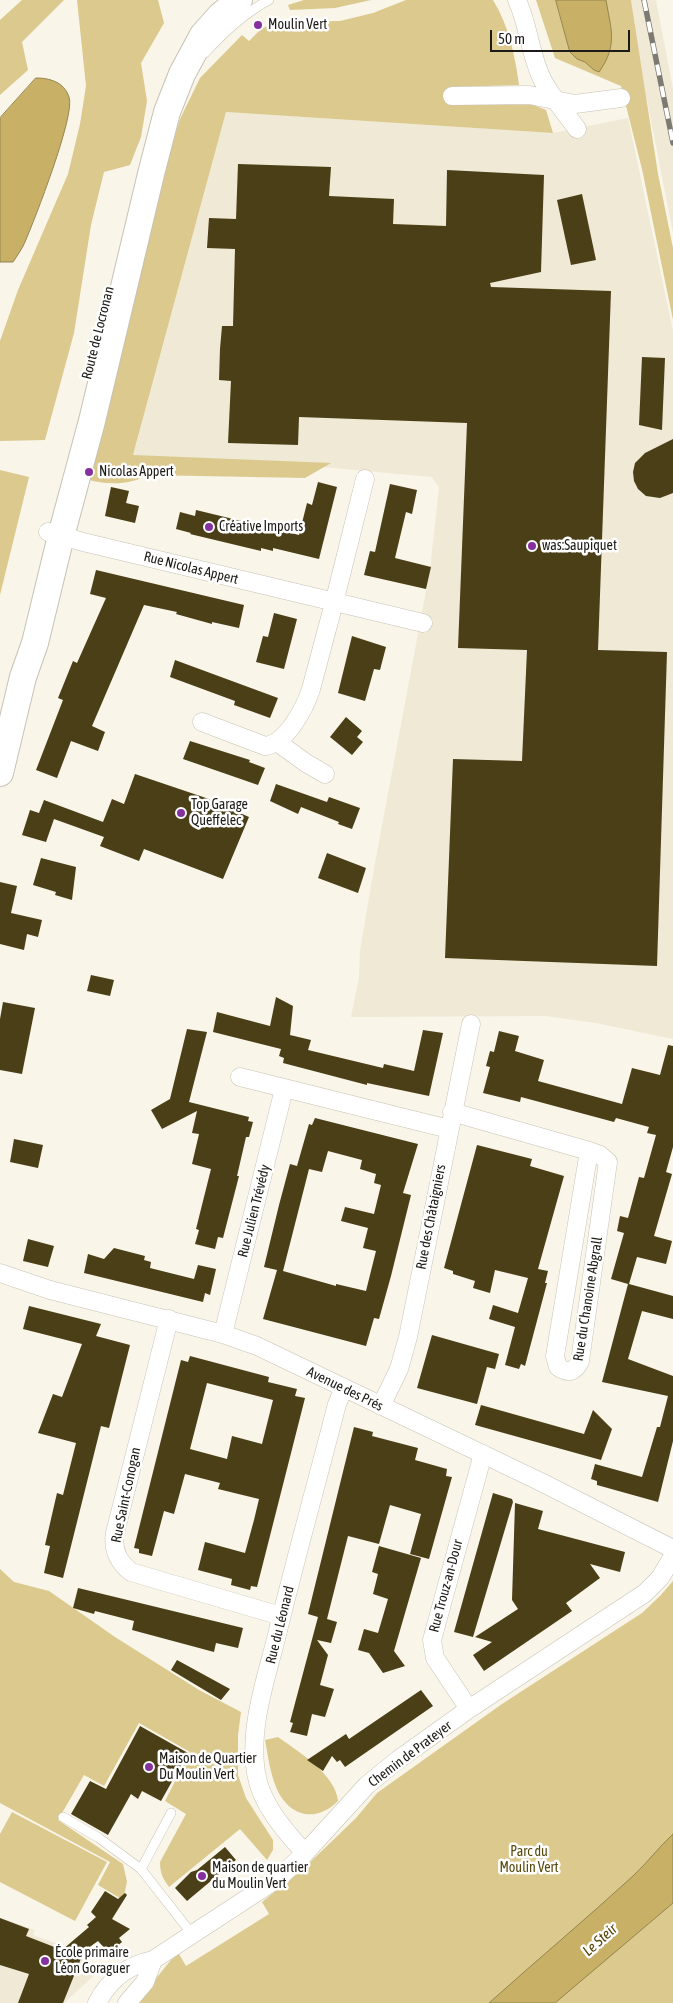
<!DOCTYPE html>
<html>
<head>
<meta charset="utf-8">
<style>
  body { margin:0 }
  #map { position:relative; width:673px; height:2003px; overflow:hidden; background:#f9f5e8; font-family:"Asap Condensed",sans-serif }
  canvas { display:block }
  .scale { position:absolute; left:490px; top:30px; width:140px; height:22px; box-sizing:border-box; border:2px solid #1c1b17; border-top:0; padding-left:6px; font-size:15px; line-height:18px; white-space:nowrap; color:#1c1b17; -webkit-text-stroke:4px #fff; paint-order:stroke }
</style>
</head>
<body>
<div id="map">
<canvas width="673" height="2003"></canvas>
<div class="scale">50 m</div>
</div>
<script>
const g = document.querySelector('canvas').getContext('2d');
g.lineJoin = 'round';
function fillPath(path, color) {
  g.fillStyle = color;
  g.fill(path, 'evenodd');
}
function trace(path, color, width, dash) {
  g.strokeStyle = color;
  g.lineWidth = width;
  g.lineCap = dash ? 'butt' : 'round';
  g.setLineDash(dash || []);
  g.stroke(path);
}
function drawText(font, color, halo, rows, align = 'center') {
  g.font = font + ' "Asap Condensed",sans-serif';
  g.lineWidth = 5;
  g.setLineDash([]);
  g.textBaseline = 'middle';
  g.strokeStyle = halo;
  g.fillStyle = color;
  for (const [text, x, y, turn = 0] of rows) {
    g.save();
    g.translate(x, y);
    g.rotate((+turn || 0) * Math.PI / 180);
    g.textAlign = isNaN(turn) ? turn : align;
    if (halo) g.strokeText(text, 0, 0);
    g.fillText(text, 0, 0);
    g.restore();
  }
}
fillPath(new Path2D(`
  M 631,0 L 656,0 L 673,89 L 673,233 L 644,85 Z
  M 226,112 L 553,133 L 628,118 L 673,331 L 673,1039 L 596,1023 L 545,1016 L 351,1017 L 359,978 L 360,950 L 375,863 L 430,570 L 439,487 L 432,477 L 310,466 L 133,456 Z
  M 0,1918 L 35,1930 L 33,1935 L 66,1947 L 102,1968 L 64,2003 L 0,2003 Z`), '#efe9d5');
fillPath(new Path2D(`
  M 22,0 L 64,0 L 22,42 L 28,70 L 0,95 L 0,20 Z
  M 77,0 L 158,0 L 164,23 L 141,63 L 147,101 L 141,137 L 130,165 L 104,172 L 91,225 L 74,333 L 45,440 L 0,441 L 0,341 L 18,290 L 68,174 L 80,124 L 86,86 Z
  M 304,0 L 371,0 L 335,8 L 290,10 L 288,5 Z
  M 406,0 L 493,0 C 509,26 515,56 519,85 L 450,87 L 452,102 L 526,102 L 546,110 L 553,133 L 226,112 L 133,455 L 331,463 L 305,478 L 148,475 C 129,485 110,485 89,480 L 137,265 L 180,119 L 200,78 L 242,35 L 249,41 L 260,30 L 274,22 L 340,21 L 373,13 Z
  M 536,0 L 631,0 L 658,174 L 673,248 L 673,320 L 642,169 L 621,86 L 555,58 Z
  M 0,470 L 29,477 L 0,595 Z
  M 0,1569 L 14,1582 L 49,1591 L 115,1637 L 199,1690 L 241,1712 L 238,1735 L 238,1775 L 246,1798 L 273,1840 L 273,1850 L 267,1860 L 240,1829 L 169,1887 C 163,1879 160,1873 160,1862 L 186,1814 L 165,1801 L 190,1752 L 139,1723 L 104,1786 L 84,1775 L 58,1820 L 123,1864 L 127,1882 L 123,1900 L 98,1885 L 110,1862 L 0,1803 Z
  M 673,1581 L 673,2003 L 136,2003 L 171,1960 L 179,1954 L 186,1966 L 269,1914 L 262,1902 L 304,1868 L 356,1818 L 377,1793 L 502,1704 L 642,1613 L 660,1596 Z
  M 278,1737 C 299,1752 336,1775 338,1801 C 315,1824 288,1816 276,1787 C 270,1772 268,1756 265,1740 Z
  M 12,1812 L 107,1862 L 75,1921 L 0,1882 L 0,1834 Z`), '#dbc98e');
const water = new Path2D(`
  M 556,0 L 606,0 C 611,30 618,45 599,72 L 594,70 L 585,62 L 577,59 L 570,52 Z
  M 36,78 C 50,78 64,82 69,97 C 76,114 34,221 25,242 C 22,249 17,256 13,262 L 0,262 L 0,118 Z
  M 673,1834 L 673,1903 L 555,2003 L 489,2003 C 537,1960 586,1919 633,1876 C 647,1863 659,1847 673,1834 Z`);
fillPath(water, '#c8b166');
trace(water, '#94844e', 1);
fillPath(new Path2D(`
  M 238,164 L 331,167 L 329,196 L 394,199 L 393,224 L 446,226 L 447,170 L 544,175 L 541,272 L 490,283 L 491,287 L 611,291 L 598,650 L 667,652 L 657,966 L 445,958 L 453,759 L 522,761 L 527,650 L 458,648 L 467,423 L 299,417 L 298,445 L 228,443 L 231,381 L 219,380 L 220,349 L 222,326 L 233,326 L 235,249 L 207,248 L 209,218 L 236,219 Z
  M 582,194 L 596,260 L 571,265 L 557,200 Z
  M 642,357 L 665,358 L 662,430 L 639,425 Z
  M 673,439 L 673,493 L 660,498 L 646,496 L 638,489 L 634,481 L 633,472 L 635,463 L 645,453 Z
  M 318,482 L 337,487 L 319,559 L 273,548 L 273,551 L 261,548 L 261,551 L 190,534 L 191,533 L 176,529 L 180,512 L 195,516 L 196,510 L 299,535 L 307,503 L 312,505 Z
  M 390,484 L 417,490 L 412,514 L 406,512 L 395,558 L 431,567 L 426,589 L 364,575 L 370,551 L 375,552 Z
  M 111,487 L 129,491 L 126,503 L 139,506 L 135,523 L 105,516 Z
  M 96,570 L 244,605 L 239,628 L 212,622 L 212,624 L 176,614 L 177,612 L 144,605 L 92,726 L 105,732 L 98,751 L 71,741 L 57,778 L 36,770 L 63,700 L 58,698 L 73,661 L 77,663 L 106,598 L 90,594 Z
  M 274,613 L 297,619 L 284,669 L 256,662 L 263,636 L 268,637 Z
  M 352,636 L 386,647 L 380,670 L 374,669 L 365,701 L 338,693 Z
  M 175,660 L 278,698 L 270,718 L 234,705 L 235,701 L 170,677 Z
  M 346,717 L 362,731 L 357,737 L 363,742 L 352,755 L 330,737 Z
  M 190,741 L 250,760 L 249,762 L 265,768 L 258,785 L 183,759 Z
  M 135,774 L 206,798 L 249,817 L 223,879 L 144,849 L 139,861 L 100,846 L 104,837 L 54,819 L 46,842 L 22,835 L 30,810 L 39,813 L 44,800 L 103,822 L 112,799 L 124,804 Z
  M 276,784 L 327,802 L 329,797 L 360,808 L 352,829 L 338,824 L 339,822 L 301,807 L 298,814 L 270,801 Z
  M 327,853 L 366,868 L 358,893 L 318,878 Z
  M 41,858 L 76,867 L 72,900 L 55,895 L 56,892 L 33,885 Z
  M 0,882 L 17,886 L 11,913 L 42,920 L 38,937 L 27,934 L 24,950 L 0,944 Z
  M 91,975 L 114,980 L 110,996 L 87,991 Z
  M 276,997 L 293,1006 L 290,1035 L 311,1040 L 308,1050 L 383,1068 L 384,1064 L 414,1071 L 423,1030 L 443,1033 L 429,1096 L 367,1083 L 367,1085 L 283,1063 L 284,1058 L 279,1056 L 281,1049 L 213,1032 L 217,1012 L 270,1026 Z
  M 3,1002 L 35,1008 L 22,1074 L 0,1070 L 0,1019 Z
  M 187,1029 L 207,1032 L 189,1102 L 249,1117 L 248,1121 L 253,1122 L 249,1137 L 246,1137 L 237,1176 L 239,1176 L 223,1238 L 218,1237 L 215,1249 L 195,1244 L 199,1230 L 196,1229 L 211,1169 L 192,1164 L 199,1134 L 192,1133 L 197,1111 L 162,1129 L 151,1110 L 170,1099 Z
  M 499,1031 L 519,1036 L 515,1051 L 544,1060 L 538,1081 L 622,1104 L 632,1068 L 660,1075 L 668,1045 L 673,1046 L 673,1147 L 666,1172 L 672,1174 L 654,1236 L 672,1241 L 666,1264 L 637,1257 L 629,1284 L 673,1296 L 673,1319 L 642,1311 L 628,1359 L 673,1376 L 673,1441 L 658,1502 L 597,1485 L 597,1481 L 591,1479 L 595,1464 L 642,1477 L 657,1427 L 660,1427 L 668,1396 L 602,1382 L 628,1284 L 611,1279 L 624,1233 L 617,1231 L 620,1216 L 628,1218 L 639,1177 L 644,1178 L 656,1135 L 647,1133 L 649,1127 L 616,1118 L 614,1122 L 521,1097 L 520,1102 L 483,1093 L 490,1067 L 486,1066 L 490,1051 L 494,1052 Z
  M 315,1118 L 418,1144 L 403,1193 L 411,1195 L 391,1276 L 379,1319 L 374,1318 L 366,1346 L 263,1319 L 277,1270 L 264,1267 L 279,1205 L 290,1164 L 297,1166 L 309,1124 L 312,1125 ZM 328,1151 L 362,1160 L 360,1169 L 376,1174 L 374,1183 L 381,1185 L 374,1214 L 345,1207 L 341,1221 L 368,1228 L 363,1248 L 376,1251 L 366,1291 L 336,1284 L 336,1286 L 283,1271 L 309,1169 L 322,1172 Z
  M 14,1139 L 43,1145 L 38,1168 L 10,1162 Z
  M 477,1145 L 532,1159 L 530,1166 L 564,1176 L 538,1269 L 548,1271 L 545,1283 L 547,1283 L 525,1366 L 521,1364 L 519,1369 L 505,1365 L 515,1327 L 489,1319 L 493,1305 L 518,1313 L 528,1278 L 495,1270 L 490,1293 L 473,1288 L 475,1281 L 453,1274 L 453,1271 L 444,1268 Z
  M 28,1239 L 54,1246 L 48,1267 L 23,1261 Z
  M 114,1248 L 145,1256 L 144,1260 L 151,1262 L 150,1268 L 194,1279 L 198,1265 L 216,1269 L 210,1295 L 205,1293 L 203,1302 L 84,1273 L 88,1254 L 104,1259 Z
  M 29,1306 L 101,1324 L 96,1336 L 130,1345 L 109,1428 L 101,1426 L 63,1578 L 44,1573 L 50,1546 L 45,1545 L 57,1493 L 63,1495 L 76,1443 L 38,1433 L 53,1394 L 62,1397 L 82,1344 L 23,1329 Z
  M 432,1335 L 499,1354 L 495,1369 L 487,1367 L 477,1404 L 417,1388 Z
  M 190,1356 L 269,1377 L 268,1382 L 297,1389 L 295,1396 L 305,1398 L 257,1587 L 251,1586 L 250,1590 L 231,1585 L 232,1579 L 198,1570 L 205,1542 L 245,1553 L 254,1520 L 259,1499 L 218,1489 L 220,1483 L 185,1474 L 174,1514 L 164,1511 L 152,1556 L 139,1553 L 139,1549 L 134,1548 L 181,1360 L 188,1362 ZM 207,1383 L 273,1400 L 262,1444 L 232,1436 L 227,1459 L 190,1449 Z
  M 481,1405 L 584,1434 L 593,1410 L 612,1429 L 601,1460 L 475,1425 Z
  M 354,1427 L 373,1432 L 372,1436 L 418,1448 L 415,1460 L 447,1469 L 446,1476 L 452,1477 L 429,1559 L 410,1554 L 421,1514 L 390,1505 L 379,1544 L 348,1536 L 327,1619 L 337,1622 L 331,1643 L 317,1640 L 328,1655 L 320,1685 L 334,1689 L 325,1717 L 312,1714 L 307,1736 L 290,1732 L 293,1723 L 290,1722 L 318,1617 L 308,1614 Z
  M 493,1493 L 512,1499 L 513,1502 L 473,1637 L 454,1632 Z
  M 515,1503 L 543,1511 L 538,1529 L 625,1552 L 620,1572 L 590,1564 L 600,1578 L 566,1603 L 572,1611 L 484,1671 L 473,1655 L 492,1642 L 475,1637 L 518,1609 L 512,1600 Z
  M 379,1546 L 421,1558 L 394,1651 L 405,1666 L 383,1673 L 369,1653 L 358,1650 L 364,1629 L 378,1633 L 388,1599 L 373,1594 L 378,1574 L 372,1572 Z
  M 78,1588 L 243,1628 L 238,1648 L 216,1643 L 214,1652 L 132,1630 L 134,1621 L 95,1611 L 94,1614 L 73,1608 Z
  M 177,1660 L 230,1689 L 221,1700 L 171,1670 Z
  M 421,1690 L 433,1706 L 345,1767 L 340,1760 L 337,1762 L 332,1756 L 323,1771 L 307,1760 L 346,1734 L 349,1739 Z
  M 140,1726 L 188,1753 L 161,1801 L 142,1791 L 138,1799 L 131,1794 L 108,1835 L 71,1814 L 90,1781 L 106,1789 Z
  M 225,1847 L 236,1860 L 187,1901 L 175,1888 L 191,1872 L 197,1870 Z
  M 105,1891 L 118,1899 L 125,1893 L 127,1895 L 112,1919 L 130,1929 L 119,1938 L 122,1942 L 109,1953 L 98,1941 L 84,1951 L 63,2003 L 18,2003 L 29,1974 L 0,1965 L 0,1918 L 29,1929 L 26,1936 L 62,1950 L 89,1927 L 87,1925 L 96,1917 L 91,1912 Z`), '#4b3f17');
const lane = new Path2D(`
  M 205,53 C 224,32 244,13 269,0
  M 171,1813 L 141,1869 L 192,1934
  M 63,1817 L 99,1838 L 141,1869`);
const street = new Path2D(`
  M 517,0 C 529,26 530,56 543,81 C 552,98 566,113 577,129
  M 452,96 L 529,95 L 575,104 L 621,98
  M 48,532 L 83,542 L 423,623
  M 202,722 L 265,746 C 286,744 305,708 311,689 L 334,603 L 365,479
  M 277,742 L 306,763 L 325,774
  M 240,1077 L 449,1129
  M 452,1112 L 589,1151 L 600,1155 L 608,1162 L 580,1361 C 575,1372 568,1374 558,1367 L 555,1356 L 589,1151
  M 0,1273 L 50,1290 L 223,1334 L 257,1346 L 543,1483 L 673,1549
  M 169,1319 L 115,1533 C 112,1549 119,1563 131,1572 L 281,1616
  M 223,1334 L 284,1089
  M 381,1406 L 399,1369 L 408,1337 L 471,1024
  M 469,1709 L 435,1658 L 432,1640 L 483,1454
  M 305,1853 C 284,1830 261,1804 256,1773 C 249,1728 265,1682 276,1639 C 295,1560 317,1482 337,1404 L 344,1388
  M 97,2003 C 109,1980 128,1965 153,1960 L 280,1877 L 305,1853 L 367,1785 L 399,1759 L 469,1709 L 645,1593 L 660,1578 L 673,1556
  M 127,2003 L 145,1982 L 153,1960`);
const secondary = new Path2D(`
  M 0,773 L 23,677 L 35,643 L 61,536 L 92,421 L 151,174 L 167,112 L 182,74 L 203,35 L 220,16 L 239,0`);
trace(lane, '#c6c2b5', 10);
trace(street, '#c6c2b5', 19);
trace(secondary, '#c6c2b5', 28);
trace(lane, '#fff', 9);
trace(street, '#fff', 18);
trace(secondary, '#fff', 26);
const rail = new Path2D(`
  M 644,0 L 673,143`);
trace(rail, '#7c7a72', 5.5);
trace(rail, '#fff', 4, [11]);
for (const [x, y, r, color] of [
  [258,25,5,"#85309e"],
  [89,472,5,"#85309e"],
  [209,527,5,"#85309e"],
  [532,546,5,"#85309e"],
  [181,813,5,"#85309e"],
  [149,1767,5,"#85309e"],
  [202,1876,5,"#85309e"],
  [45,1961,5,"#85309e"]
]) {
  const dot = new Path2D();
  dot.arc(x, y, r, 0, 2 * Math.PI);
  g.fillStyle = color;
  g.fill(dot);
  trace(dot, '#fff', 2);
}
drawText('14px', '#1c1b17', '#fff', [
  ["Moulin Vert",268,25],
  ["Nicolas Appert",99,472],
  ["Créative Imports",219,527],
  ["was:Saupiquet",542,546],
  ["Top Garage",191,805],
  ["Queffelec",191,821],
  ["Maison de Quartier",159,1759],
  ["Du Moulin Vert",159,1775],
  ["Maison de quartier",212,1868],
  ["du Moulin Vert",212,1884],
  ["École primaire",55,1953],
  ["Léon Goraguer",55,1969]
], 'left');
drawText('14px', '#1c1b17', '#fff', [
  ["Route de Locronan",98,333,-76],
  ["Rue Nicolas Appert",191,568,14],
  ["Rue Julien Trévédy",254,1211,-76],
  ["Rue des Châtaigniers",431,1217,-79],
  ["Rue du Chanoine Abgrall",588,1299,-81],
  ["Avenue des Prés",345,1389,26],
  ["Rue Saint-Conogan",126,1495,-78],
  ["Rue Trouz-an-Dour",446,1586,-75],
  ["Rue du Léonard",280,1625,-76],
  ["Chemin de Prateyer",410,1754,-37]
]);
drawText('14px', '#58490d', '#fff', [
  ["Parc du",529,1852],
  ["Moulin Vert",529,1868]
]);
drawText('italic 15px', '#57470a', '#fff', [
  ["Le Steir",600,1940,-42]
]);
</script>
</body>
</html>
